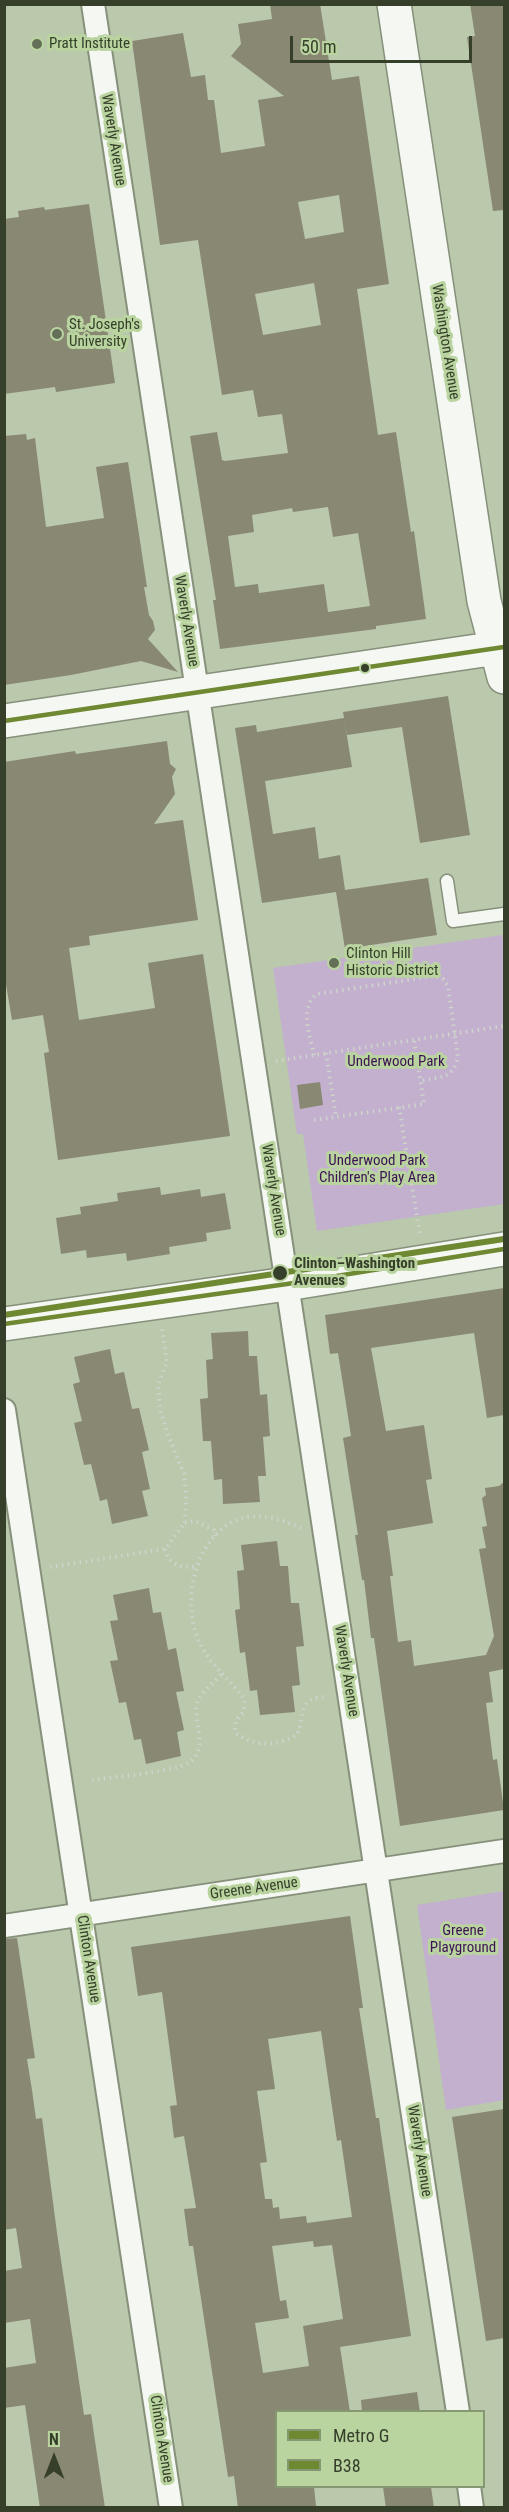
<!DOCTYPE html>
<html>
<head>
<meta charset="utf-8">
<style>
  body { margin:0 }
  #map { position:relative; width:509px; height:2512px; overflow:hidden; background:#bac8ac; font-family:"Roboto Condensed",sans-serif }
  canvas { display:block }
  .frame { position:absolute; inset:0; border:6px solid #353f2a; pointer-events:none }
  .legend { position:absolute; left:275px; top:2410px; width:210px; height:78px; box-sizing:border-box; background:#bad4a0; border:2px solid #859871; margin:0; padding:8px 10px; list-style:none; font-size:18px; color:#353f2a }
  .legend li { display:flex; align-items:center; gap:12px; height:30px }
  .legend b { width:30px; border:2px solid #859871 }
  .north { position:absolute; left:24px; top:2428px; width:60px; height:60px; -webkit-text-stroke:4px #bad4a0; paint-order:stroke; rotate:0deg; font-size:16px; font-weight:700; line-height:24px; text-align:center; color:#353f2a }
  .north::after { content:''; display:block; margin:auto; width:21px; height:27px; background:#353f2a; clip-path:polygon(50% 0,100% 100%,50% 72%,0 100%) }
  .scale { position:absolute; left:290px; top:36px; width:182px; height:27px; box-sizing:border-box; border:3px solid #353f2a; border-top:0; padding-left:8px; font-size:18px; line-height:21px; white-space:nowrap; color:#353f2a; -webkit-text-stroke:4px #bad4a0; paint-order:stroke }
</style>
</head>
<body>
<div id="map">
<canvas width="509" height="2512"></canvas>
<div class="frame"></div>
<ul class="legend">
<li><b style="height:8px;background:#6f8832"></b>Metro G</li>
<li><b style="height:8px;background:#6f8832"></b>B38</li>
</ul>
<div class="north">N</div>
<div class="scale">50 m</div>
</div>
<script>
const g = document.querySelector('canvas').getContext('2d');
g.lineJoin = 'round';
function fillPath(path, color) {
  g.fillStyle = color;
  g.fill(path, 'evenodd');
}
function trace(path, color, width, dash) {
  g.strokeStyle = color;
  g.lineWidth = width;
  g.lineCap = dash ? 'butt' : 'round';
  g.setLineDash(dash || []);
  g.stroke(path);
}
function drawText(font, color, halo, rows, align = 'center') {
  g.font = font + ' "Roboto Condensed",sans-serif';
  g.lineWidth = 6;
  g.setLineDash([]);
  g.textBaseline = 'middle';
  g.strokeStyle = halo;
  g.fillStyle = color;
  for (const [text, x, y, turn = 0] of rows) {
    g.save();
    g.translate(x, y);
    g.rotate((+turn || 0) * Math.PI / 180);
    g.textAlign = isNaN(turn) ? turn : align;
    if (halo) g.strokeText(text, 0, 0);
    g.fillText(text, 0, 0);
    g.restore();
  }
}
fillPath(new Path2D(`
  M 502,935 L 504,948 L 504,1204 L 317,1231 L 303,1134 L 297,1134 L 273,968 Z
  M 504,1891 L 504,2100 L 446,2110 L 417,1905 Z`), '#c2b0ce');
fillPath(new Path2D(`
  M 270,4 L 320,4 L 332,80 L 359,76 L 389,284 L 357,289 L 378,435 L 396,432 L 411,532 L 414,531 L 426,619 L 376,626 L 376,629 L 220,649 L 213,600 L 216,600 L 190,436 L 217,432 L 222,460 L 225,461 L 288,453 L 282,414 L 258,417 L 253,390 L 222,395 L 198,240 L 160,245 L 132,41 L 183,33 L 191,77 L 205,75 L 208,100 L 214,100 L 221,153 L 265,146 L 258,100 L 284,96 L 231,56 L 241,44 L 238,24 L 272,19 ZM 339,195 L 344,232 L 305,239 L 298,202 ZM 314,283 L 321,325 L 263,335 L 255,294 ZM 328,507 L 333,537 L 358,533 L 370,606 L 328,612 L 324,584 L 259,593 L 258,584 L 235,587 L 228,536 L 254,532 L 252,515 L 292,508 L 293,512 Z
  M 470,4 L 504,4 L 504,210 L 493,211 L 467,37 L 475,36 Z
  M 89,204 L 115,383 L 56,392 L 55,387 L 4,394 L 4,219 L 19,217 L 18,211 L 44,207 L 45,210 Z
  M 26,434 L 27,440 L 35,438 L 46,527 L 104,518 L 96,467 L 128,462 L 147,587 L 144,587 L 149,615 L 153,621 L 155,630 L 148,639 L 178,672 L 141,661 L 71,675 L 4,685 L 4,436 Z
  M 448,696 L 470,835 L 420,843 L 402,727 L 347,735 L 343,712 Z
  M 344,718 L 352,767 L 265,781 L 273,834 L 315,827 L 319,859 L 340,855 L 345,890 L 428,878 L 437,935 L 345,949 L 336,892 L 262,903 L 235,728 L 256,725 L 257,732 Z
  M 167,741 L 170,764 L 176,769 L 172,777 L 175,794 L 154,824 L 183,820 L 198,920 L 89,936 L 90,945 L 69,948 L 79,1020 L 155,1008 L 148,963 L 203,954 L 230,1136 L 58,1160 L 44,1053 L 49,1052 L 43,1015 L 12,1020 L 4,973 L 4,762 L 75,751 L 76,754 Z
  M 320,1082 L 323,1105 L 300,1109 L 297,1085 Z
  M 160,1187 L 161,1195 L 200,1189 L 201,1197 L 225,1193 L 231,1229 L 206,1233 L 207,1241 L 169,1247 L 170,1254 L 127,1261 L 126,1253 L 87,1258 L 86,1250 L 61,1254 L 56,1218 L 81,1214 L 80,1207 L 118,1201 L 117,1193 Z
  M 504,1288 L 504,1415 L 487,1418 L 474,1333 L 371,1348 L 386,1431 L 424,1425 L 432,1479 L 426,1480 L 433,1523 L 387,1531 L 393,1576 L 390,1576 L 398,1642 L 411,1640 L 414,1666 L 486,1655 L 494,1636 L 479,1549 L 486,1548 L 482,1527 L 487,1526 L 482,1498 L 486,1495 L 485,1488 L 499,1486 L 504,1482 L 504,1669 L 489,1672 L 493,1702 L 486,1703 L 493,1760 L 497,1759 L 504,1810 L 400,1826 L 374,1638 L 371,1638 L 364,1580 L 362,1580 L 355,1535 L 358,1535 L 343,1438 L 351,1436 L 345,1397 L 338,1353 L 330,1354 L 325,1315 Z
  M 248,1331 L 249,1356 L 257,1356 L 260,1395 L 267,1394 L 270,1436 L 263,1437 L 266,1476 L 258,1476 L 260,1502 L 223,1504 L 222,1479 L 214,1480 L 211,1441 L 203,1441 L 200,1399 L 208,1398 L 206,1360 L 213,1359 L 211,1333 Z
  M 110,1349 L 115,1374 L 124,1372 L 132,1409 L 139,1408 L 149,1450 L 142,1452 L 150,1489 L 142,1491 L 148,1516 L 112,1524 L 107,1499 L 100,1501 L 91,1464 L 84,1465 L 74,1423 L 82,1421 L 73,1384 L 80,1382 L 74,1357 Z
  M 277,1541 L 280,1566 L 288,1566 L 291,1603 L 299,1603 L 304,1646 L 296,1647 L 300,1685 L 292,1686 L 295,1712 L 260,1715 L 257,1690 L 250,1691 L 245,1652 L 240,1653 L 235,1610 L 240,1609 L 237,1571 L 244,1570 L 241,1545 Z
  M 149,1588 L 153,1613 L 161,1612 L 168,1650 L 176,1648 L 184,1691 L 176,1692 L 184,1730 L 177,1732 L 181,1756 L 146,1764 L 141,1739 L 134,1740 L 126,1702 L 119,1703 L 110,1661 L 118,1660 L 110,1621 L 118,1620 L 113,1595 Z
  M 350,1916 L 363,2008 L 359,2008 L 376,2118 L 379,2118 L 381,2134 L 411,2336 L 340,2347 L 350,2412 L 276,2412 L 276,2487 L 314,2487 L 316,2506 L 238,2508 L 234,2476 L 228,2477 L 193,2246 L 189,2246 L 184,2209 L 196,2208 L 184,2136 L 174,2138 L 170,2106 L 177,2105 L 162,1992 L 138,1996 L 131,1947 ZM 321,2031 L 337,2141 L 341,2140 L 352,2217 L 307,2223 L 306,2216 L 280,2219 L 279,2207 L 273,2208 L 272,2199 L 265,2199 L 260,2163 L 267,2162 L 257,2091 L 275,2089 L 268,2039 ZM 313,2241 L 314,2247 L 332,2245 L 343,2319 L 303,2326 L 309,2366 L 263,2373 L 255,2323 L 289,2318 L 286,2300 L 280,2301 L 272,2246 Z
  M 17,1938 L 35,2058 L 27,2059 L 32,2090 L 36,2119 L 42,2118 L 57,2233 L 84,2415 L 91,2414 L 105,2508 L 40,2508 L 25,2405 L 4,2408 L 4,2368 L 36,2363 L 30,2319 L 4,2323 L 4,2271 L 22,2268 L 16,2228 L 4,2230 L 4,1939 Z
  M 504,2109 L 504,2338 L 486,2341 L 452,2117 Z
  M 417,2392 L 420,2412 L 362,2412 L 361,2400 Z
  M 383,2487 L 431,2487 L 434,2508 L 386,2508 Z`), '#898873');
const lane = new Path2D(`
  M 447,881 L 453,921 L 504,914`);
const street = new Path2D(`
  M 93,4 L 458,2412
  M 4,1410 L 171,2508
  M 4,1926 L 504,1851
  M 469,2486 L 472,2508`);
const secondary = new Path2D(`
  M 394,4 L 484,601 L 504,677
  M 4,721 L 504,647
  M 4,1324 L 287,1284 L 504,1249`);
trace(lane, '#86907a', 15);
trace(street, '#86907a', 26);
trace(secondary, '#86907a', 36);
trace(new Path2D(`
  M 326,1053 L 336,1117 L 424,1104 L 414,1040
  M 314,1055 C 310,1036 299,1008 317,994 L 434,976 L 443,979 L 448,986 L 458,1057 C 453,1080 439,1077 420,1081
  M 276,1061 L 504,1026
  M 399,1107 L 420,1235
  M 314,1120 L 336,1117
  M 185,1523 L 195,1521 L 214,1530 L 215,1536
  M 301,1528 C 284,1520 261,1513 243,1518 C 198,1530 182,1595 196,1634 C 208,1666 227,1675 245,1700 L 243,1713 C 235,1719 235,1723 235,1732 C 253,1747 277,1747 297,1735 C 305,1715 298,1697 326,1697
  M 165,1549 C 169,1565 182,1569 197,1566
  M 50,1567 L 165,1549 L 185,1523 L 186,1494 L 184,1474 L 167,1432 L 160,1409 L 158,1384 L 167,1363 L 162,1329
  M 92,1780 C 113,1777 173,1772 188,1763 C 212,1749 189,1718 199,1698 C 204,1690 215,1681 221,1674`), '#cfd4cb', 4, [1.5, 4.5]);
trace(lane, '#f5f7f3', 12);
trace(street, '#f5f7f3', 22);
trace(secondary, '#f5f7f3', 33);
trace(new Path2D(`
  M 4,721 L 504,647
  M 4,1324 L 287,1284 L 504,1249`), '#6f8832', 4.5);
trace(new Path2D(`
  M 4,1315 L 504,1239`), '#6f8832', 6);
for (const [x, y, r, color] of [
  [37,44,6,"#646f58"],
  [57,334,6,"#646f58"],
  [365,668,5,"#353f2a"],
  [334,963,6,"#646f58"],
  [280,1273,8,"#353f2a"]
]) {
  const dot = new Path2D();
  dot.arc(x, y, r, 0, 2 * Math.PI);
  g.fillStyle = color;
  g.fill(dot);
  trace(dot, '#bad4a0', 2);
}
drawText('15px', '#353f2a', '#bad4a0', [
  ["Pratt Institute",49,44],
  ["St. Joseph's",69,325],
  ["University",69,342],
  ["Clinton Hill",346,954],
  ["Historic District",346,971]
], 'left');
drawText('15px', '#353f2a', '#bad4a0', [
  ["Waverly Avenue",113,140,81],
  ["Washington Avenue",445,342,81],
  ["Waverly Avenue",186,621,81],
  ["Waverly Avenue",273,1190,81],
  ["Waverly Avenue",346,1671,81],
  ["Greene Avenue",254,1889,-8],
  ["Clinton Avenue",88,1959,81],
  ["Waverly Avenue",419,2151,81],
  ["Clinton Avenue",161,2439,81]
]);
drawText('15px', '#3b1253', '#bad4a0', [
  ["Underwood Park",396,1062],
  ["Underwood Park",377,1161],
  ["Children's Play Area",377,1178],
  ["Greene",463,1931],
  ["Playground",463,1948]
]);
drawText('bold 15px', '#353f2a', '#bad4a0', [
  ["Clinton–Washington",294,1264],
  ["Avenues",294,1281]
], 'left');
</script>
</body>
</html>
